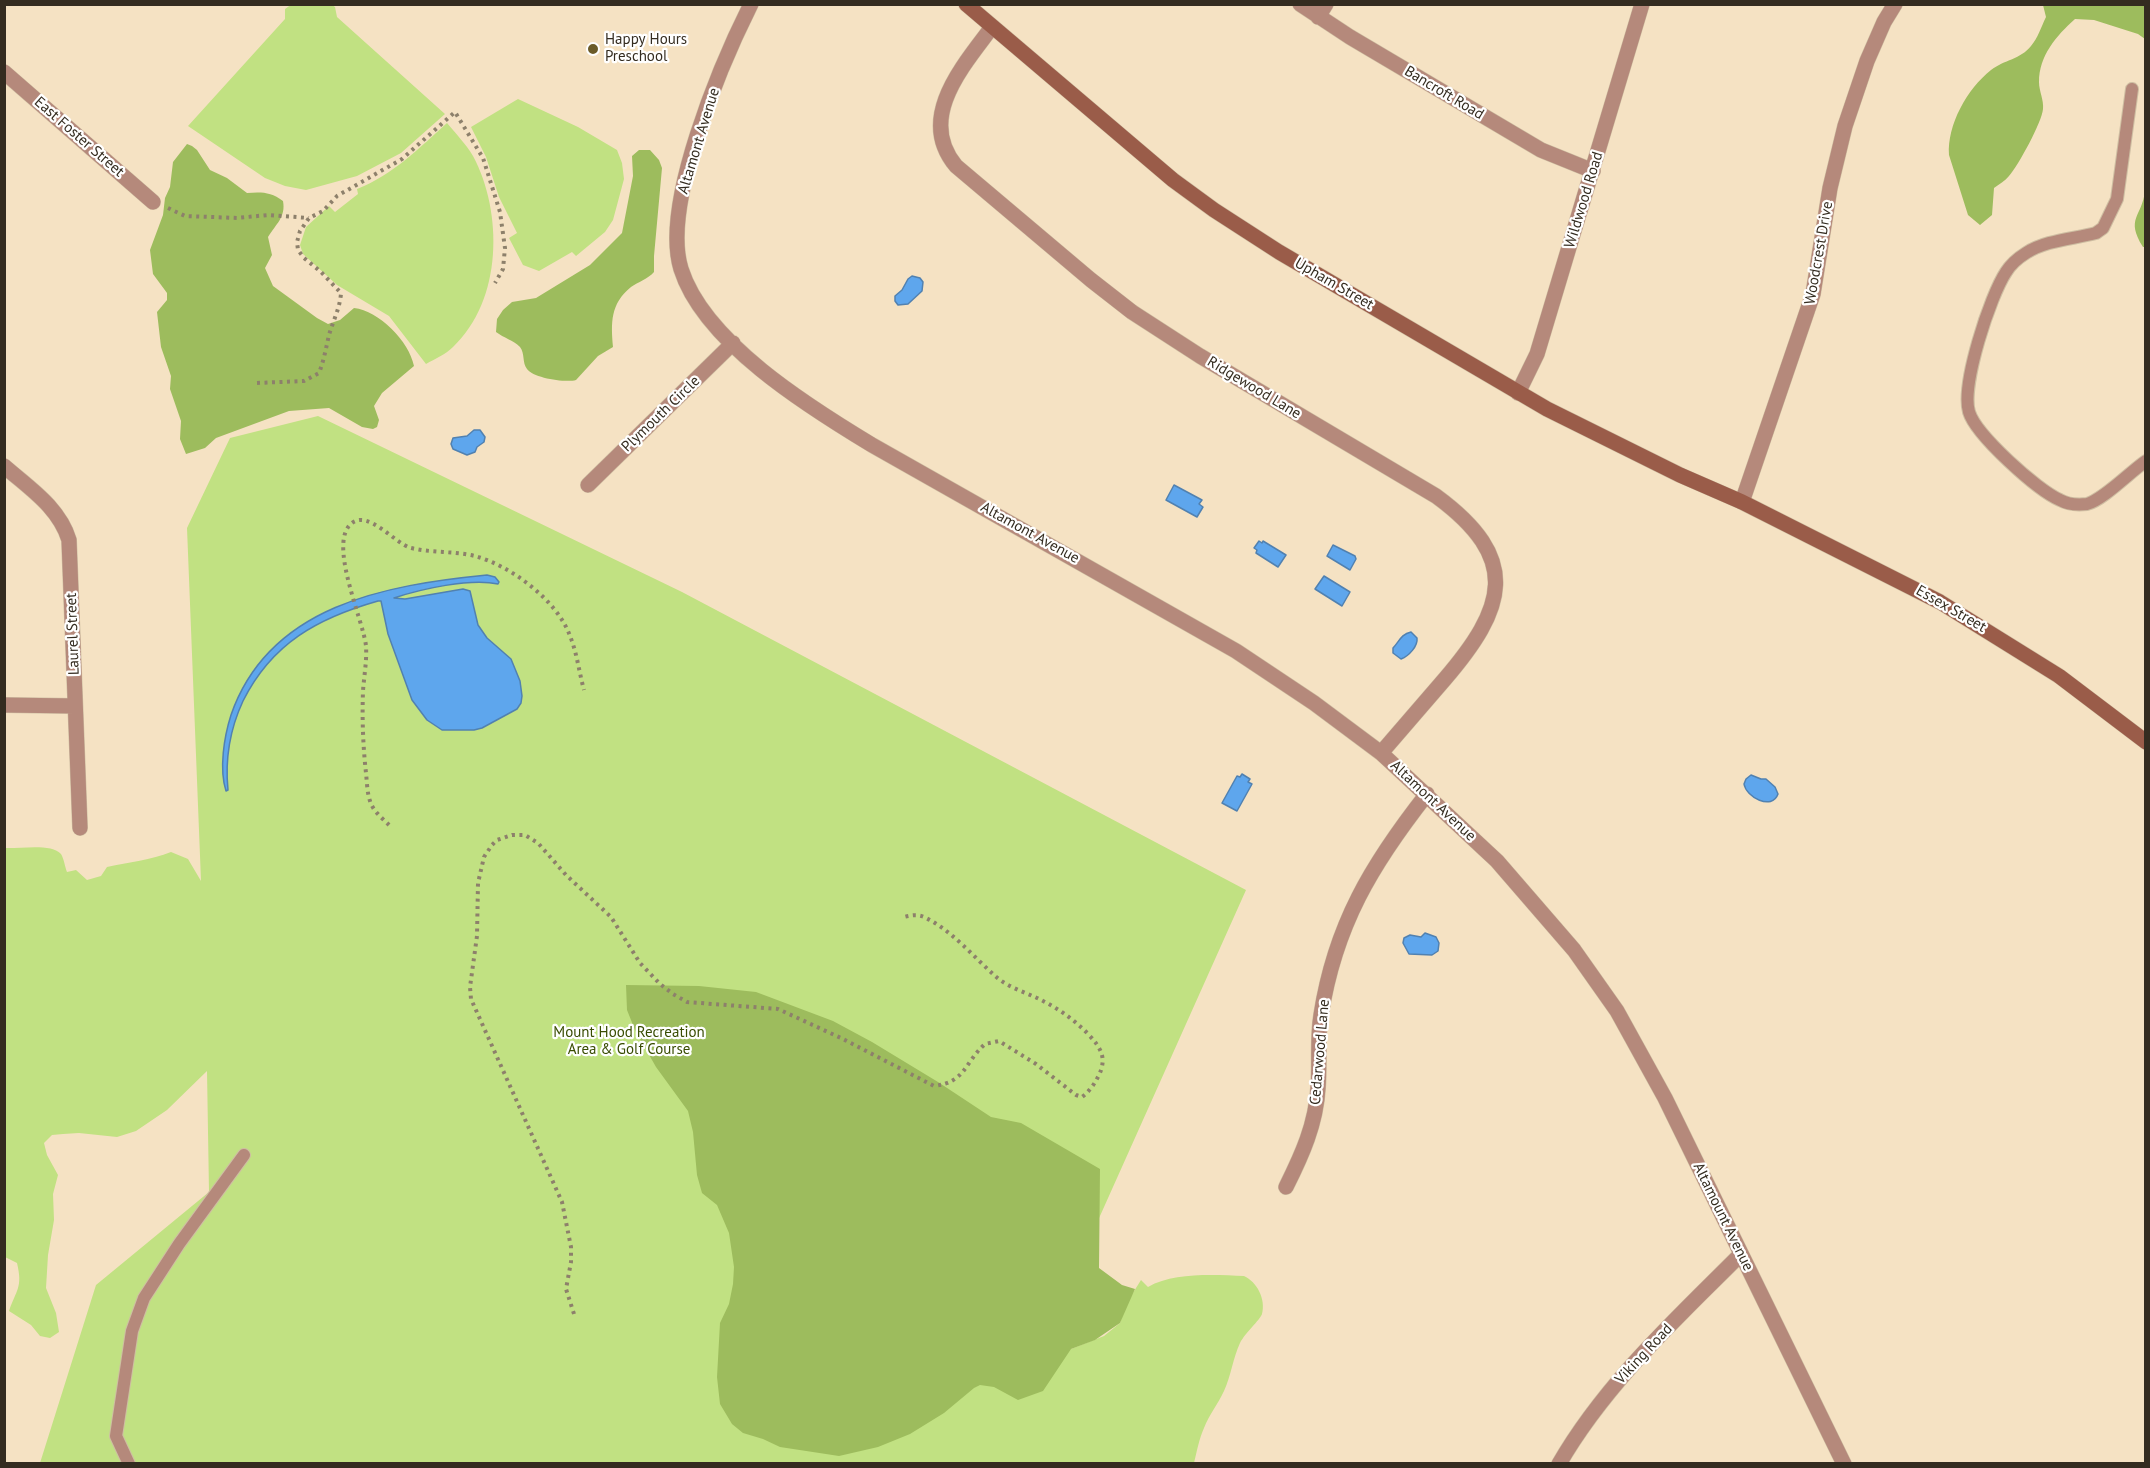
<!DOCTYPE html>
<html>
<head>
<meta charset="utf-8">
<style>
  body { margin:0 }
  #map { position:relative; width:2150px; height:1468px; overflow:hidden; background:#f5e2c3; font-family:"PT Sans",sans-serif }
  canvas { display:block }
  .frame { position:absolute; inset:0; border:6px solid #342c20; pointer-events:none }
</style>
</head>
<body>
<div id="map">
<canvas width="2150" height="1468"></canvas>
<div class="frame"></div>
</div>
<script>
const g = document.querySelector('canvas').getContext('2d');
g.lineJoin = 'round';
function fillPath(path, color) {
  g.fillStyle = color;
  g.fill(path, 'evenodd');
}
function trace(path, color, width, dash) {
  g.strokeStyle = color;
  g.lineWidth = width;
  g.lineCap = dash ? 'butt' : 'round';
  g.setLineDash(dash || []);
  g.stroke(path);
}
function drawText(font, color, halo, rows, align = 'center') {
  g.font = font + ' "PT Sans",sans-serif';
  g.lineWidth = 4.5;
  g.setLineDash([]);
  g.textBaseline = 'middle';
  g.strokeStyle = halo;
  g.fillStyle = color;
  for (const [text, x, y, turn = 0] of rows) {
    g.save();
    g.translate(x, y);
    g.rotate((+turn || 0) * Math.PI / 180);
    g.textAlign = isNaN(turn) ? turn : align;
    if (halo) g.strokeText(text, 0, 0);
    g.fillText(text, 0, 0);
    g.restore();
  }
}
fillPath(new Path2D(`
  M 292,4 L 331,4 L 335,7 L 337,17 L 445,114 L 401,153 L 357,176 L 306,190 L 285,186 L 265,178 L 188,126 L 285,19 L 285,9 Z
  M 518,99 L 578,127 L 617,150 L 622,163 L 624,179 L 613,220 L 605,232 L 576,256 L 572,252 L 539,271 L 523,265 L 509,238 L 517,233 L 499,197 L 486,157 L 471,127 Z
  M 447,123 C 456,134 466,144 473,156 C 503,212 503,300 453,347 C 446,354 435,359 426,364 L 389,316 L 337,285 L 303,254 L 300,245 L 306,227 L 329,206 L 335,212 L 358,194 L 357,189 C 393,175 419,148 447,123 Z
  M 318,416 L 682,592 L 1246,890 L 1044,1341 L 1071,1349 L 1104,1336 L 1120,1323 L 1126,1304 L 1141,1280 L 1148,1287 C 1174,1272 1215,1275 1244,1276 C 1257,1282 1266,1299 1262,1314 C 1260,1320 1245,1333 1240,1343 C 1233,1358 1231,1376 1224,1391 C 1218,1404 1209,1415 1204,1428 C 1199,1439 1197,1451 1194,1463 L 40,1463 L 96,1285 L 209,1192 L 207,1071 L 167,1110 L 136,1131 L 117,1137 L 79,1133 L 63,1134 L 52,1135 L 44,1143 L 47,1155 L 58,1175 L 53,1194 L 54,1220 L 48,1255 L 46,1288 L 56,1313 L 59,1332 L 50,1338 L 40,1336 L 31,1325 L 9,1311 C 16,1290 23,1288 17,1263 L 5,1257 L 4,848 C 19,849 52,843 61,854 C 64,859 65,867 67,872 L 76,870 L 87,880 L 101,876 L 107,867 C 129,862 151,860 171,852 L 188,859 L 201,881 L 187,528 L 230,438 Z`), '#c1e182');
fillPath(new Path2D(`
  M 2043,5 L 2145,5 L 2145,39 L 2138,34 L 2094,20 L 2075,19 C 2056,36 2039,56 2039,82 C 2039,91 2044,100 2043,109 C 2042,122 2018,166 2009,176 C 2005,181 1999,184 1994,188 L 1992,215 L 1980,225 L 1968,215 L 1949,155 C 1947,125 1967,89 1991,70 C 2004,60 2021,59 2031,46 C 2038,38 2041,27 2046,17 Z
  M 187,144 L 192,146 L 197,150 L 210,170 L 227,178 L 247,193 C 262,192 271,192 283,201 C 286,217 276,224 268,237 L 272,255 L 265,268 L 273,286 L 317,318 L 328,324 L 340,320 L 354,308 C 379,311 409,341 414,366 L 382,393 L 374,406 L 379,420 L 377,427 L 373,429 L 362,427 L 329,408 L 289,411 L 216,438 L 205,448 L 186,454 L 180,439 L 181,421 L 170,389 L 171,376 L 161,347 L 157,312 L 167,300 L 167,293 L 153,274 L 150,250 L 163,215 L 165,198 L 170,187 L 173,162 Z
  M 639,150 L 650,150 L 659,160 L 662,168 L 654,256 L 654,272 C 648,279 638,282 631,287 C 610,304 611,323 613,347 L 598,356 L 576,380 C 566,383 533,378 527,369 C 522,363 525,353 520,347 C 513,340 504,338 496,332 L 497,319 L 503,310 L 512,302 L 536,298 L 590,265 L 622,233 L 633,176 L 632,156 Z
  M 2145,191 L 2146,247 L 2143,247 C 2125,218 2142,217 2145,191 Z
  M 626,985 L 699,986 L 756,992 L 833,1021 L 872,1042 L 938,1082 L 991,1117 L 1021,1123 L 1100,1169 L 1099,1268 L 1122,1285 L 1135,1289 L 1120,1323 L 1095,1340 L 1071,1349 L 1043,1391 L 1018,1400 L 994,1387 L 980,1385 L 974,1388 L 944,1413 L 910,1434 L 878,1447 L 839,1456 L 780,1447 L 763,1439 L 743,1433 L 732,1424 L 720,1404 L 717,1377 L 720,1323 L 729,1304 L 733,1284 L 734,1267 L 729,1233 L 717,1205 L 702,1193 L 697,1175 L 693,1132 L 688,1111 L 656,1067 L 635,1030 L 627,1010 Z`), '#9dbc5d');
const water = new Path2D(`
  M 912,276 L 920,278 L 923,282 L 922,291 L 908,304 L 898,305 L 895,301 L 895,296 L 902,290 L 908,279 Z
  M 474,430 L 480,430 L 485,437 L 484,442 L 477,447 L 475,452 L 467,455 L 453,449 L 451,444 L 453,438 L 467,436 Z
  M 1174,485 L 1202,500 L 1199,504 L 1203,507 L 1197,517 L 1166,500 Z
  M 1259,541 L 1262,543 L 1263,541 L 1286,555 L 1278,567 L 1256,553 L 1257,550 L 1254,548 Z
  M 1333,545 L 1355,556 L 1356,559 L 1350,570 L 1327,556 Z
  M 487,575 L 495,577 L 499,582 L 498,584 C 470,578 421,589 394,598 L 405,599 L 463,589 L 470,591 L 478,625 L 487,638 L 511,659 L 520,681 L 522,696 L 521,703 L 517,709 L 482,728 L 474,730 L 442,730 L 427,720 L 412,700 L 388,634 L 381,601 L 378,601 C 318,618 272,643 243,701 C 230,729 225,760 228,790 L 226,791 C 219,769 224,737 231,715 C 269,605 386,585 487,575 Z
  M 1324,576 L 1350,592 L 1342,606 L 1315,589 Z
  M 1411,632 L 1417,638 C 1418,646 1409,656 1401,659 L 1393,653 L 1393,648 C 1399,642 1401,634 1411,632 Z
  M 1242,774 L 1250,779 L 1248,782 L 1252,784 L 1237,811 L 1222,803 L 1237,776 L 1240,777 Z
  M 1751,775 L 1761,779 L 1766,779 L 1775,787 L 1778,794 C 1772,811 1746,797 1744,784 L 1746,779 Z
  M 1425,933 L 1436,937 L 1439,943 L 1438,951 L 1432,955 L 1409,954 L 1403,943 L 1404,938 L 1410,935 L 1421,937 Z`);
fillPath(water, '#5ea6ed');
trace(water, '#5181b0', 1.5);
const lane = new Path2D(`
  M 2132,89 L 2117,199 L 2103,228 L 2096,233 C 2073,239 2046,240 2026,253 C 2018,258 2011,264 2006,272 C 1990,296 1961,385 1969,412 C 1976,435 2037,490 2060,500 C 2067,504 2078,505 2087,504 C 2103,500 2130,472 2146,461
  M 129,1464 L 116,1436 L 132,1331 L 144,1298 L 179,1244 L 244,1155`);
const street = new Path2D(`
  M 751,4 C 721,64 661,205 681,269 C 704,342 809,407 872,445 L 1236,651 L 1314,703 L 1381,753 L 1497,861 L 1574,950 L 1617,1011 L 1665,1098 L 1844,1464
  M 1300,4 L 1350,37 L 1541,150 L 1593,171
  M 1318,17 L 1326,4
  M 992,27 C 963,66 916,118 956,166 L 1091,280 L 1132,312 L 1200,356 L 1436,496 C 1522,559 1506,608 1444,680 C 1423,704 1402,729 1381,753
  M 4,72 L 153,202
  M 1518,393 L 1537,354 L 1642,4
  M 4,466 C 29,488 59,507 69,540 L 80,828
  M 588,485 L 733,343
  M 1742,502 L 1813,294 L 1830,188 L 1845,126 L 1867,61 L 1884,22 L 1895,4
  M 4,705 L 75,706
  M 1286,1187 C 1302,1155 1316,1124 1318,1088 C 1320,1063 1317,1039 1321,1015 C 1335,925 1372,864 1427,794
  M 1559,1464 C 1605,1384 1676,1319 1741,1254`);
const secondary = new Path2D(`
  M 966,4 L 1173,180 L 1214,210 L 1279,252 L 1547,409 L 1680,475 L 1742,502 L 1940,602 L 2059,676 L 2146,742`);
trace(lane, '#cebea2', 14);
trace(street, '#cebea2', 16);
trace(secondary, '#cebea2', 16);
trace(new Path2D(`
  M 168,208 L 185,216 L 237,218 L 268,215 L 309,218
  M 257,383 L 304,381 L 319,373 C 324,360 326,348 329,335 C 333,321 340,308 341,293 L 321,272 L 304,258 L 298,250 L 297,242 L 300,231 L 309,218 L 323,211 L 337,196 L 402,159 L 455,112 L 483,158 L 500,212 L 505,248 L 503,269 L 495,283
  M 389,825 C 382,818 373,811 370,801 C 367,792 367,782 366,773 C 363,746 362,719 363,691 C 364,676 367,661 366,646 C 363,619 327,542 352,523 C 369,510 394,543 411,548 C 432,553 454,551 475,556 C 511,566 557,600 570,636 C 577,653 579,672 584,690
  M 574,1314 L 566,1289 L 571,1262 L 571,1247 L 562,1202 L 471,999 L 470,987 L 477,936 L 478,883 L 484,857 L 492,845 L 497,840 L 512,835 L 525,835 L 538,843 L 566,875 L 611,917 L 640,963 L 660,984 L 673,994 L 687,1002 L 778,1009 L 841,1038 L 934,1086 C 966,1082 964,1063 985,1044 L 999,1041 L 1036,1064 L 1076,1095 L 1082,1097 C 1090,1091 1095,1083 1099,1075 C 1107,1058 1101,1048 1089,1035 C 1074,1019 1056,1007 1037,998 C 1022,991 1005,986 993,974 C 972,955 952,931 926,918 C 919,914 912,915 904,917`), '#8d806b', 4, [3, 4.5]);
trace(lane, '#b5897b', 12);
trace(street, '#b5897b', 15);
trace(secondary, '#9a5c49', 15);
for (const [x, y, r, color] of [
  [593,49,6,"#6b5b28"]
]) {
  const dot = new Path2D();
  dot.arc(x, y, r, 0, 2 * Math.PI);
  g.fillStyle = color;
  g.fill(dot);
  trace(dot, '#fff', 2);
}
drawText('15px', '#342c20', '#fff', [
  ["Happy Hours",605,40],
  ["Preschool",605,57]
], 'left');
drawText('15px', '#342c20', '#fff', [
  ["Bancroft Road",1444,93,31],
  ["East Foster Street",79,137,41],
  ["Altamont Avenue",699,141,-73],
  ["Wildwood Road",1584,200,-73],
  ["Woodcrest Drive",1819,253,-80],
  ["Upham Street",1334,284,30],
  ["Ridgewood Lane",1254,388,31],
  ["Plymouth Circle",661,414,-44],
  ["Altamont Avenue",1030,533,29],
  ["Essex Street",1951,609,30],
  ["Laurel Street",73,634,-92],
  ["Altamont Avenue",1433,801,43],
  ["Cedarwood Lane",1320,1052,-85],
  ["Altamount Avenue",1723,1217,64],
  ["Viking Road",1644,1354,-47]
]);
drawText('15px', '#394c02', '#fff', [
  ["Mount Hood Recreation",629,1033],
  ["Area & Golf Course",629,1050]
]);
</script>
</body>
</html>
